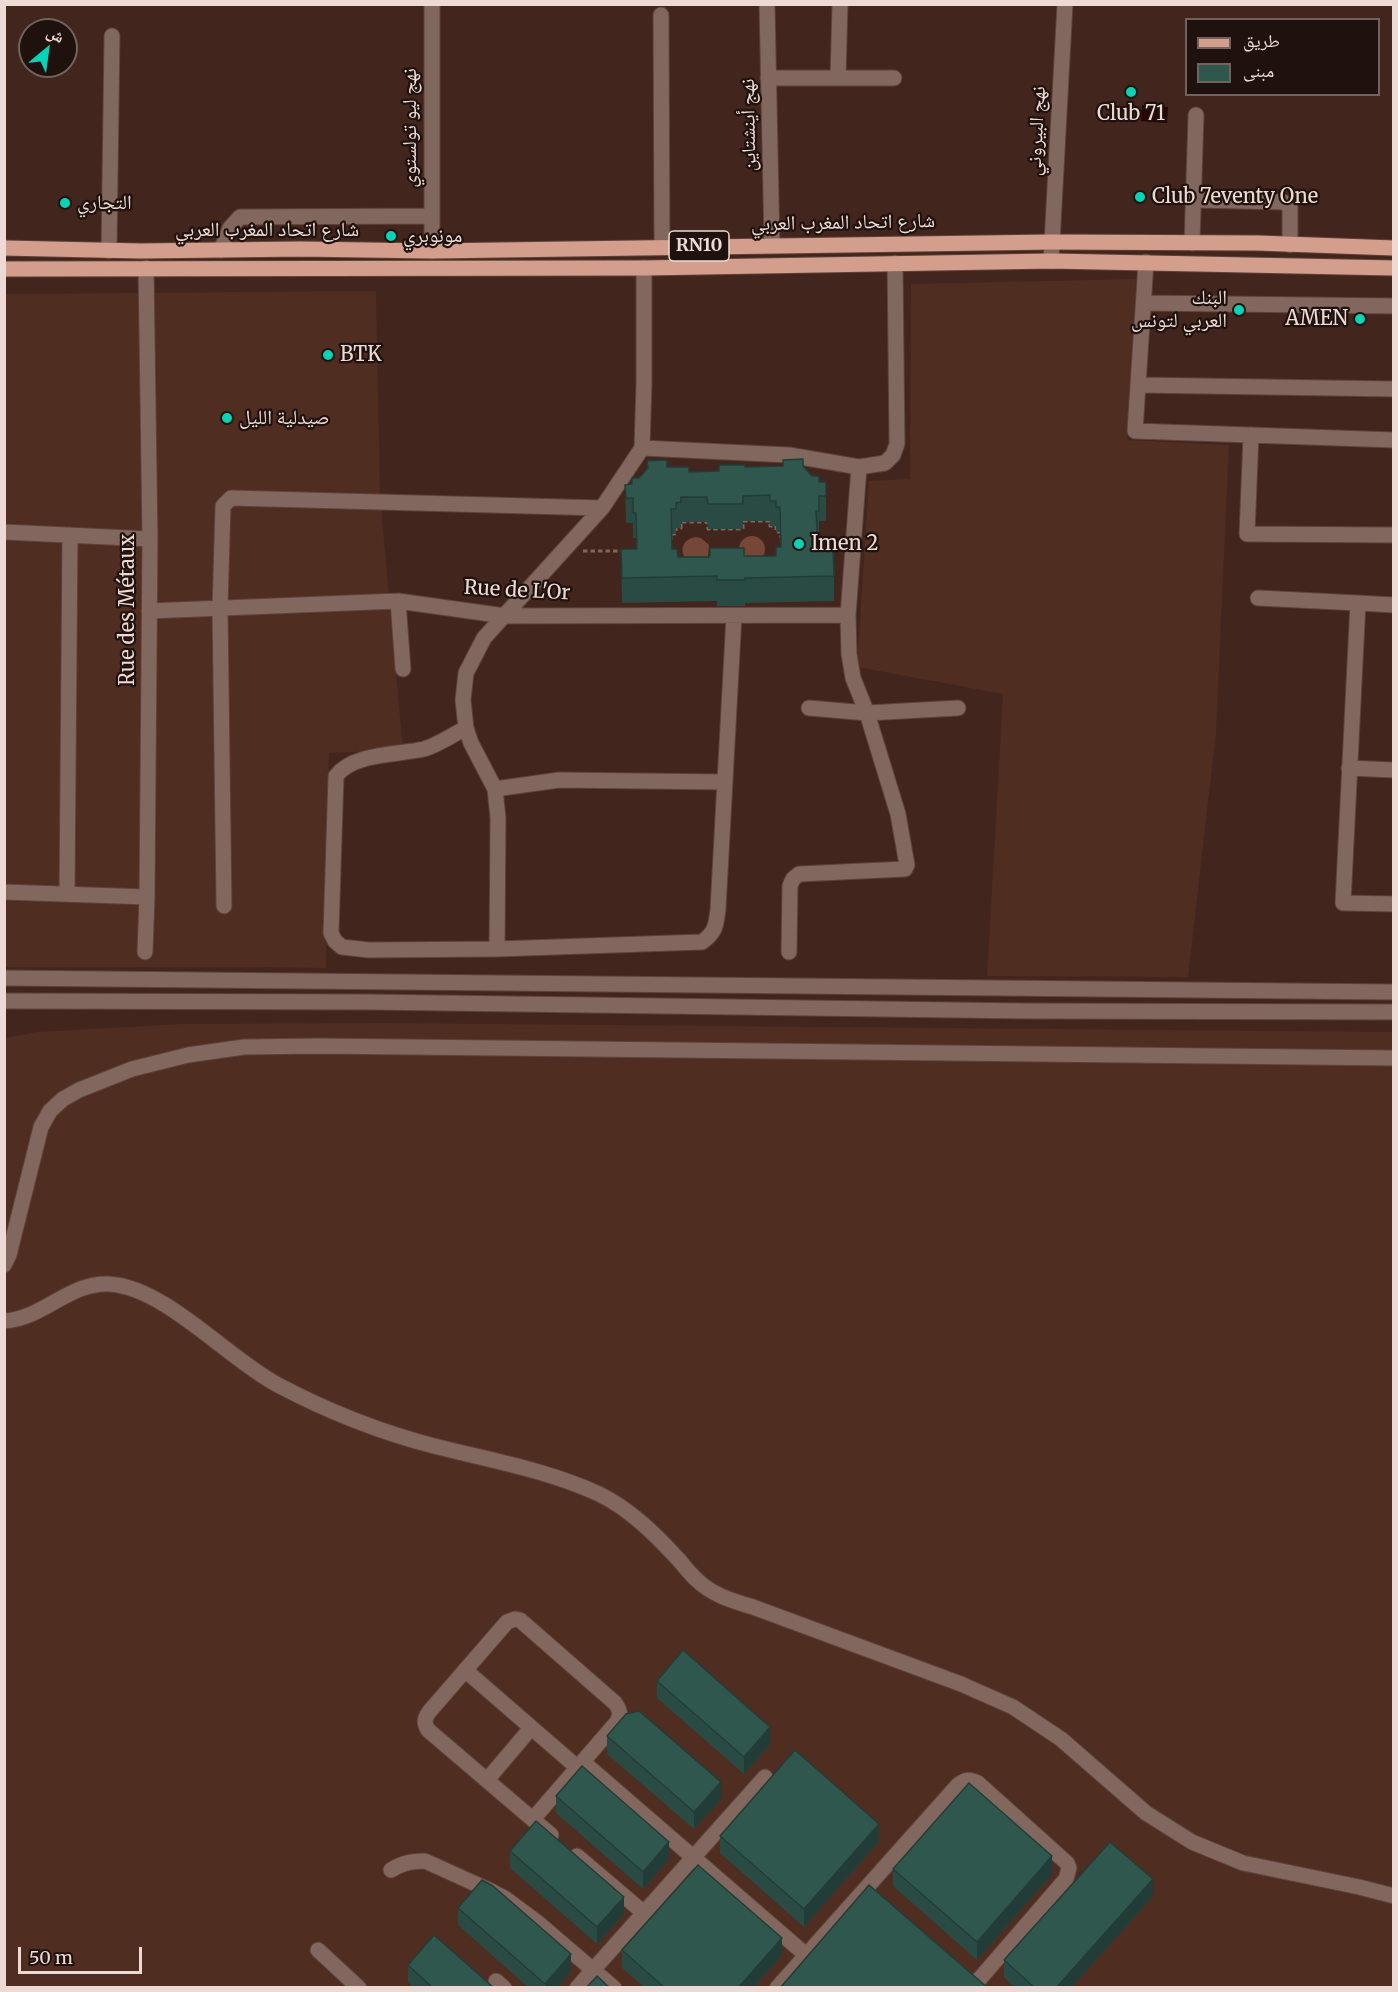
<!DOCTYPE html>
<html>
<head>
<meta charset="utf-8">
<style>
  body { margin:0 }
  #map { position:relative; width:1398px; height:1992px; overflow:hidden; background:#42251c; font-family:Merriweather,"Noto Naskh Arabic",serif }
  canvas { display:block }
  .frame { position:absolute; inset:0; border:6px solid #eedad4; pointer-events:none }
  .legend { position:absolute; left:1185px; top:18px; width:195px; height:78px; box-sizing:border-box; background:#1f120e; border:2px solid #72625d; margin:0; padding:8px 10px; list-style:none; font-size:18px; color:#eedad4 }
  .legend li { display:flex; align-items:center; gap:12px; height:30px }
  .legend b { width:30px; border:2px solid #72625d }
  .north { position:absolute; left:18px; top:18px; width:60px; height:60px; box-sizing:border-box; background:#1f120e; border:2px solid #72625d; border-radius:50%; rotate:29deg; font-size:16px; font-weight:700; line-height:24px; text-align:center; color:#eedad4 }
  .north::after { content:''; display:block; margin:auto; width:21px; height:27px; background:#05d5b6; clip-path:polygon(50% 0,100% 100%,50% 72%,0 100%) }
  .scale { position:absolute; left:18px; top:1947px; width:124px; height:27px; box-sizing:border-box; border:3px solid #eedad4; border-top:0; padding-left:8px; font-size:18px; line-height:21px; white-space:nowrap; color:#eedad4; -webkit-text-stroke:4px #1f120e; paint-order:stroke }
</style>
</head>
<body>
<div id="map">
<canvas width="1398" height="1992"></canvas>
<div class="frame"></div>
<ul class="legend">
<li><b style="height:8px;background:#d49e8c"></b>طريق</li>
<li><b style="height:16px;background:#30574e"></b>مبنى</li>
</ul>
<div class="north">ش</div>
<div class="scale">50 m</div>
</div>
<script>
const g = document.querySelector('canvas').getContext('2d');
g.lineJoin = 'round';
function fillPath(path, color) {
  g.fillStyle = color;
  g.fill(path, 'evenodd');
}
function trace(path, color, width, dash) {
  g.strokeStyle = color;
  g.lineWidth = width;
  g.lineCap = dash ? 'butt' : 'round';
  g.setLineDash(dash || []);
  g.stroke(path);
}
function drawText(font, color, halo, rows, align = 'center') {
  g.font = font + ' Merriweather,"Noto Naskh Arabic",serif';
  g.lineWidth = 4.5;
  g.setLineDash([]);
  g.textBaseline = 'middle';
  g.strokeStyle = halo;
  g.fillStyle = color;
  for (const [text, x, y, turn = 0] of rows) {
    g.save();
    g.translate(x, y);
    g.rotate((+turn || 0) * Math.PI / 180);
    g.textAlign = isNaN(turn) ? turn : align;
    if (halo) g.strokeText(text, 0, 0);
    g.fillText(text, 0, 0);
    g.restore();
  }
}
fillPath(new Path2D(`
  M 1136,279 L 1127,440 L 1229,445 L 1216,733 L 1188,977 L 987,976 L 1003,694 L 857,667 L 869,481 L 910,479 L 911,284 Z
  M 376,291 L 380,496 L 403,750 L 329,753 L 326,968 L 250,967 L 5,967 L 5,294 Z
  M 383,1023 L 1393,1032 L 1393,1987 L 5,1988 L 5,1038 L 36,1032 L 182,1024 Z`), '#4f2d21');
fillPath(new Path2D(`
  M739 549a13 13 0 1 1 26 0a13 13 0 1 1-26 0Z
  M 696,537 L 701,538 L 709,545 L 708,556 L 705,561 L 686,560 C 679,549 683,539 696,537 Z`), '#764737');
fillPath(new Path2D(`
  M 1142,105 L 1168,107 L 1167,123 L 1141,121 Z`), '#280400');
const minor = new Path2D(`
  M 432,4 L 432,251
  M 767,4 L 772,245
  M 661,15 L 662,247
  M 768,78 L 894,78
  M 838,78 L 840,4
  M 1194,200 L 1283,202 L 1290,206 L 1290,245
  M 1192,243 L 1196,115
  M 221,250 L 230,228 L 240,217 L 432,216
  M 109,251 L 112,36
  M 1051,261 L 1065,4
  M 1146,262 L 1135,431 L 1394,440
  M 1144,303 L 1394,306
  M 1138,385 L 1394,389
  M 1251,435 L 1247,534 L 1394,535
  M 642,448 L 789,455 L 859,467 L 885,463 L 893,455 L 897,444 L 895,263
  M 4,532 L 150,539
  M 1258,598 L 1358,603
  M 398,601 L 403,669
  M 1394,605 L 1358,603 L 1343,903 L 1394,904
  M 149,611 L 398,601 L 505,616 L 848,615
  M 809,708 L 867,713 L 958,708
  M 466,728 C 452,735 438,745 424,749 C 398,755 353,753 336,776 L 331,933 L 335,941 L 342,947 L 369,950 L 497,949 L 702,942 C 716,932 716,925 718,909 L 734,616
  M 1349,768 L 1394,770
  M 495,789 L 559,780 L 725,782
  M 4,892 L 147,897
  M 67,894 L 70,535
  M 224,906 L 220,608 L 223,506 L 231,498 L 602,508
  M 497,949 L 498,818 L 495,789 L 471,743 L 466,728 L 463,700 L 466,673 L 484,638 L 602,508 L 642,448 L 644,383 L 644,268
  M 145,952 L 147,897 L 150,539 L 146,268
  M 789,952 L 790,886 L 793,879 L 799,874 L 905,869 L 907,865 L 898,814 L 867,713 L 853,678 L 849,654 L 848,615 L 859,467
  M 4,978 L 1394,992
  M 4,1001 L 369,1002 L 1027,1011 L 1394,1012
  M 4,1265 L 9,1255 L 41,1127 L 50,1111 L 63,1099 L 79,1090 L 132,1069 L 188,1055 L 244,1047 L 318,1046 L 1394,1058
  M 4,1321 C 43,1319 69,1282 109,1284 C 165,1287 228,1359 278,1385 C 327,1411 380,1432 434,1446 C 489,1460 547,1470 599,1494 C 630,1509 656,1535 679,1560 C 685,1567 690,1574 697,1580 C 712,1595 733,1601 753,1607 L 961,1684 L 1013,1707 L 1061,1739 L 1146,1813 L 1192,1842 L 1243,1863 L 1359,1887 L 1394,1896
  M 465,1670 L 578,1768
  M 583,1762 L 806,1955
  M 487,1780 L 531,1728
  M 533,1819 L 617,1722 C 621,1714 620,1710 615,1703 L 520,1620 L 515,1619 L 507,1622 L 429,1712 C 424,1719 424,1723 428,1730 L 551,1835
  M 577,1856 L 644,1913
  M 391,1870 C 403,1863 411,1861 425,1861 L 489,1890 L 506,1899 L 537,1922 L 614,1988
  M 318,1950 L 359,1988
  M 496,1981 L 504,1988
  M 577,1988 L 765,1777
  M 777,1988 L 958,1785 C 966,1779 970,1779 978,1783 L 1067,1863 L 1069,1868 L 1066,1879 L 977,1982`);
const major = new Path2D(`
  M 4,248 L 141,251 L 301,249 L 432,251 L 1052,242 L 1258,243 L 1394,248
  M 4,269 L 644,268 L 1051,261 L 1394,268`);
trace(minor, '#5e4239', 17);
trace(major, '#5e4239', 17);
trace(new Path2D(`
  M 743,521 L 770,521 L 770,526 L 776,526 L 776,532 L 781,532 L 781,537 L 786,537 L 786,556 L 781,556 L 781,572 L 776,572 L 776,581 L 744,581 L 744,573 L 710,573 L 710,582 L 678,583 L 677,574 L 672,574 L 672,559 L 667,559 L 666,539 L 671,539 L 671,534 L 676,534 L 676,528 L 681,528 L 681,522 L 707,522 L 708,529 L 743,529 Z
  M 583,551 L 624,551`), '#80665e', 3, [4.5, 3]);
trace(minor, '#81675e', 15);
trace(major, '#d49e8c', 15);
fillPath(new Path2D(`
  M 803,466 L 819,482 L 826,482 L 826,521 L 819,521 L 819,536 L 817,536 L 818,547 L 834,576 L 834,601 L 745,603 L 745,606 L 717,606 L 717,601 L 622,603 L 621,549 L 636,549 L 636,538 L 633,538 L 633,523 L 626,523 L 625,485 L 632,484 L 639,478 L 667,467 L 689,472 L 719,471 L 745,467 ZM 743,521 L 770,521 L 770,526 L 776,526 L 776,532 L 780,532 L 781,547 L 776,556 L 678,557 L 672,549 L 672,534 L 676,534 L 676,528 L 681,528 L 681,522 L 707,522 L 708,529 L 743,529 Z
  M 657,1681 L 770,1744 L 744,1774 L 657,1698 Z
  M 607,1736 L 721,1799 L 694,1829 L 607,1754 Z
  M 556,1796 L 669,1859 L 643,1889 L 556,1813 Z
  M 720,1836 L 879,1841 L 804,1927 L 720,1853 Z
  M 510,1851 L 624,1914 L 597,1944 L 510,1868 Z
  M 893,1869 L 1052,1874 L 977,1960 L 893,1886 Z
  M 1153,1896 L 1071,1988 L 1015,1988 L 1004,1977 L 1004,1960 Z
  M 458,1908 L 571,1971 L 557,1988 L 529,1988 L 458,1925 Z
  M 622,1950 L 782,1955 L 753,1988 L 645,1988 L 622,1968 Z
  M 408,1965 L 494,1988 L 414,1988 L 408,1982 Z`), '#294b43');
fillPath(new Path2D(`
  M 770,1727 L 770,1744 L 744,1774 L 744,1757 Z
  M 721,1782 L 721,1799 L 694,1829 L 694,1812 Z
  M 879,1824 L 879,1841 L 804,1927 L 804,1909 Z
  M 669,1842 L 669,1859 L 643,1889 L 643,1872 Z
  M 1052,1856 L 1052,1874 L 977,1960 L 977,1942 Z
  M 1153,1879 L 1153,1896 L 1071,1988 L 1056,1988 Z
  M 624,1897 L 624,1914 L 597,1944 L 597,1927 Z
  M 782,1938 L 782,1955 L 753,1988 L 738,1988 Z
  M 571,1954 L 571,1971 L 557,1988 L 545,1988 L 545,1984 Z`), '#223d37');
const building = new Path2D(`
  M 803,459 L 803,466 L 812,476 L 819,476 L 819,482 L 826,482 L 826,496 L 819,496 L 819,511 L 816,511 L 818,547 L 833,546 L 834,576 L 745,578 L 745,580 L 717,580 L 717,576 L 622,578 L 621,549 L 637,549 L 636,513 L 633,513 L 633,498 L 626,498 L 625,485 L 632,484 L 632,478 L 639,478 L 648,468 L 647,461 L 667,460 L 667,467 L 689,467 L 689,472 L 719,471 L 719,465 L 745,465 L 745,467 L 783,466 L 783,460 ZM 770,495 L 770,501 L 776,501 L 776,507 L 780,507 L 781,547 L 776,547 L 776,556 L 744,556 L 744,548 L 710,548 L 710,557 L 678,557 L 677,549 L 672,549 L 671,509 L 676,509 L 676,503 L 681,502 L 681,497 L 707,497 L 708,504 L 743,504 L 743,496 Z
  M 683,1650 L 770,1727 L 744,1757 L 657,1681 Z
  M 639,1711 L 721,1782 L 694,1812 L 607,1736 L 626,1714 Z
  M 795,1750 L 879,1824 L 804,1909 L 720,1836 Z
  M 582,1766 L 669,1842 L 643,1872 L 556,1796 Z
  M 969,1783 L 1052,1856 L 977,1942 L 893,1869 Z
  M 536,1821 L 624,1897 L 597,1927 L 510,1851 Z
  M 1110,1842 L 1153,1879 L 1056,1988 L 1035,1988 L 1004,1960 Z
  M 698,1865 L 782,1938 L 738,1988 L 665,1988 L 622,1950 Z
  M 482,1880 L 493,1886 L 571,1954 L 545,1984 L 458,1908 Z
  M 869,1885 L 988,1988 L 780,1988 Z
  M 434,1935 L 494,1988 L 433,1988 L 408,1965 Z
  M 597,1976 L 610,1988 L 586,1988 Z`);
fillPath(building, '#30574e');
trace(building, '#223d37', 1.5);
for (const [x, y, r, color] of [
  [1131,92,6,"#05d5b6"],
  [1140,197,6,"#05d5b6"],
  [65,203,6,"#05d5b6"],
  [391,236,6,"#05d5b6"],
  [1239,310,6,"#05d5b6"],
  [1360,319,6,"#05d5b6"],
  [328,355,6,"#05d5b6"],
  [227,418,6,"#05d5b6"],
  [799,544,6,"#05d5b6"]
]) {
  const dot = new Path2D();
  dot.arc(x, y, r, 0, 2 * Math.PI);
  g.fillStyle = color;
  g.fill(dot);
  trace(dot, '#1f120e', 2);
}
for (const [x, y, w] of [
  [699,246,60]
]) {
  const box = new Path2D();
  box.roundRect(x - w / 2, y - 15, w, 30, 4.5);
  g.fillStyle = '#1f120e';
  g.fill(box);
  trace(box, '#eedad4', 1.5);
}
drawText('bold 18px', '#eedad4', null, [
  ["RN10",699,246]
]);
drawText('20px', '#eedad4', '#1f120e', [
  ["Club 71",1131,114,"center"],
  ["Club 7eventy One",1152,197],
  ["التجاري",77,203],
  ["مونوبري",403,236],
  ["البنك",1227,298,"right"],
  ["العربي لتونس",1227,321,"right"],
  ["AMEN",1348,319,"right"],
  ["BTK",340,355],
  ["صيدلية الليل",239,418],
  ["Imen 2",811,544]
], 'left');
drawText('20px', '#eedad4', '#1f120e', [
  ["نهج أينشتاين",749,125,-91],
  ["نهج ليو تولستوي",410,128,-90],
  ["نهج البيروني",1037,131,-87],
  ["شارع اتحاد المغرب العربي",843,223,-1],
  ["شارع اتحاد المغرب العربي",267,230],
  ["Rue de L'Or",517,591,3],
  ["Rue des Métaux",128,610,-90]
]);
</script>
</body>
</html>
